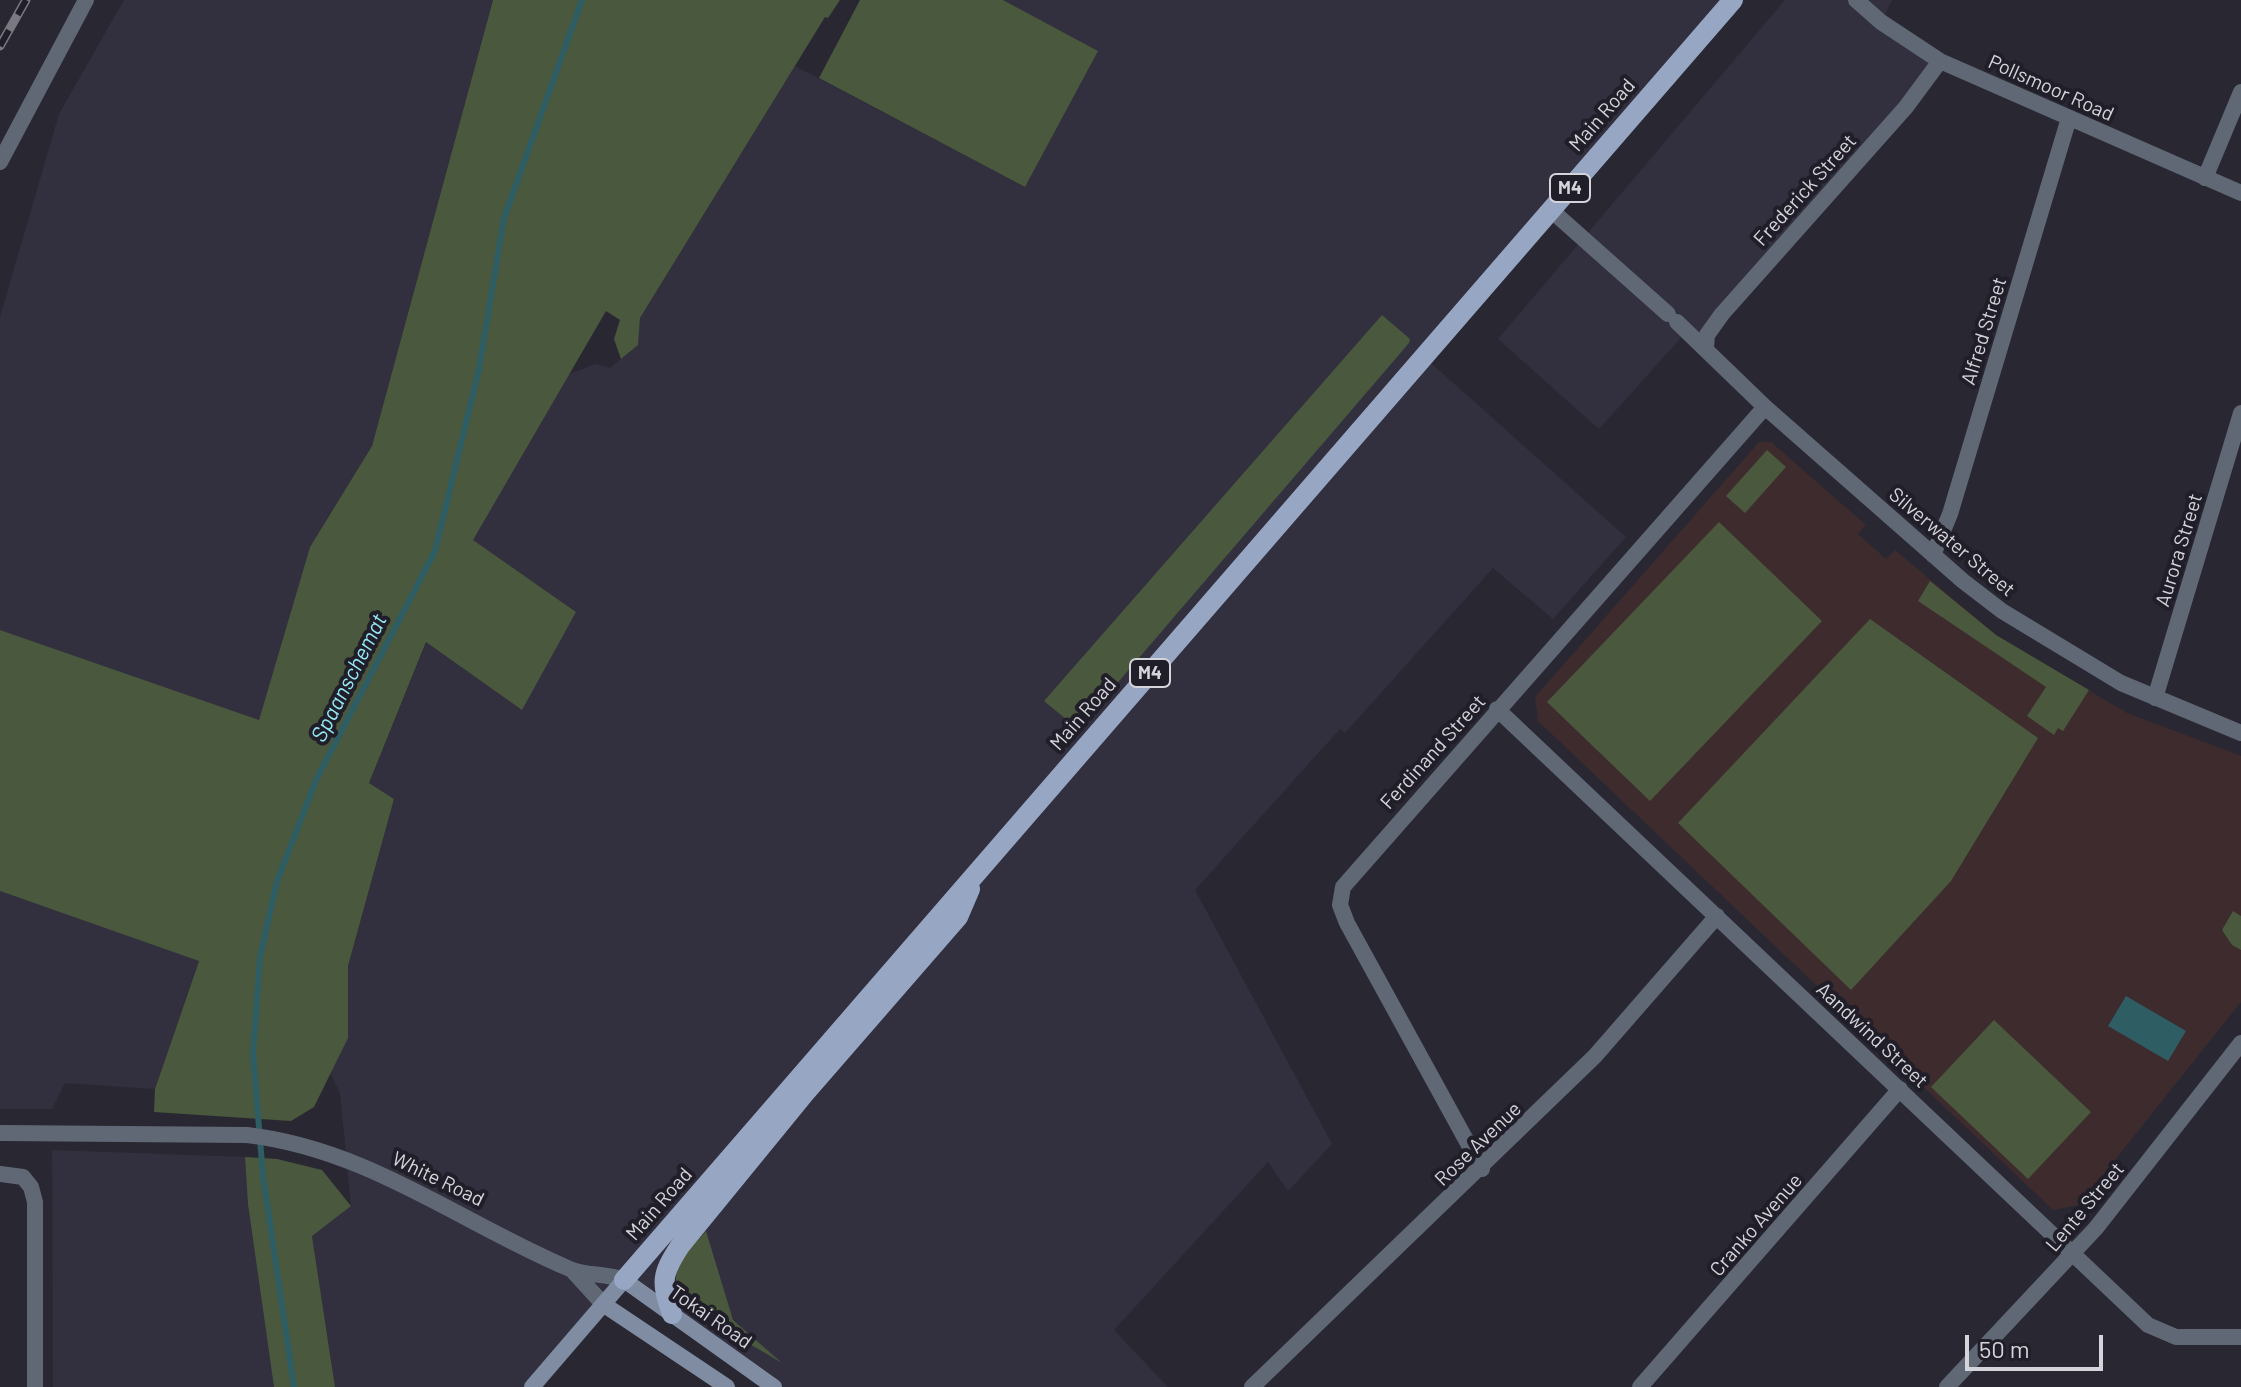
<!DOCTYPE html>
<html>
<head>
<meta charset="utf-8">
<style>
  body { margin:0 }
  #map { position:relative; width:2241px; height:1387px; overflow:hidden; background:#292832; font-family:Barlow,sans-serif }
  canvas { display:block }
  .scale { position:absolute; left:1965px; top:1335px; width:138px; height:36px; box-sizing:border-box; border:4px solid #d5d4db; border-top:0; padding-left:10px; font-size:24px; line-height:28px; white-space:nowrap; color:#d5d4db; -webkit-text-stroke:6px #201e28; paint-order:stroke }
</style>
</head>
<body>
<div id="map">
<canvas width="2241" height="1387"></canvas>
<div class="scale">50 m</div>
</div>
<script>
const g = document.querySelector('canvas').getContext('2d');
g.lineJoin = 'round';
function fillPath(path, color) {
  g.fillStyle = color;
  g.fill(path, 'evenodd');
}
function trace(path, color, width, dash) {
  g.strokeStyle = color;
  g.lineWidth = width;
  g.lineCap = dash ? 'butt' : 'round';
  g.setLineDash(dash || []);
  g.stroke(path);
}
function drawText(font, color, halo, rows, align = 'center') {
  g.font = font + ' Barlow,sans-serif';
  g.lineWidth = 8;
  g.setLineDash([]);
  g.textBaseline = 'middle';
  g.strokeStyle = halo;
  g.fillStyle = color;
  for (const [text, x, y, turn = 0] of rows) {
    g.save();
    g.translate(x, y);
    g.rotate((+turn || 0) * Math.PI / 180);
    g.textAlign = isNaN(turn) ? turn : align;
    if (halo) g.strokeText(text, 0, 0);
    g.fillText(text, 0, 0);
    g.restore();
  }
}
fillPath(new Path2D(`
  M 124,0 L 493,0 L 372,446 L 310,547 L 259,721 L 0,630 L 0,317 L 59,114 Z
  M 1003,0 L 1733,0 L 1423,356 L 1626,537 L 1553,619 L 1493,568 L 1345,733 L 1340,729 L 1195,890 L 1332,1144 L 1288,1191 L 1268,1162 L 1114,1330 L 1168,1387 L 774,1387 L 624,1280 L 532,1387 L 335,1387 L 312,1235 L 351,1206 L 340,1093 L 329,1071 L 348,1038 L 348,966 L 394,799 L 369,783 L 427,641 L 521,709 L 576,612 L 472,540 L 567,375 L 595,364 L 610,368 L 638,345 L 640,318 L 795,66 L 1025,187 L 1097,51 Z
  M 1785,0 L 1892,0 L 1881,23 L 1940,61 L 1707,335 L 1688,330 L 1599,429 L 1498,339 Z
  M 0,891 L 199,960 L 155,1089 L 65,1083 L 52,1109 L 0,1109 Z
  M 52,1150 L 246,1157 L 282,1387 L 53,1387 Z`), '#322f3f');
fillPath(new Path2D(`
  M 1759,442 L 1771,442 L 1866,525 L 1858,534 L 1886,559 L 1895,550 L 1996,635 L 2127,713 L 2241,756 L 2241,1002 L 2079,1205 L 2053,1210 L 1538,721 L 1535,697 Z`), '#3e2b2d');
fillPath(new Path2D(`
  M 493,0 L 840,0 L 828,18 L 825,17 L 640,318 L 638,345 L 621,359 L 614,339 L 620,320 L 606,311 L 473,540 L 576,612 L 522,710 L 426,642 L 369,783 L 394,799 L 348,966 L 348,1038 L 314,1107 L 291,1121 L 154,1112 L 155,1089 L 199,961 L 0,891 L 0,630 L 259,720 L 310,547 L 372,446 Z
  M 860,0 L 1003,0 L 1098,51 L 1025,187 L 819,78 Z
  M 1382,315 L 1410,339 L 1409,343 L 1078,729 L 1044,701 Z
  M 1767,450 L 1786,467 L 1745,513 L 1726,496 Z
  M 1719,522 L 1822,621 L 1650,801 L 1547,702 Z
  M 1930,581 L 1996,635 L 2089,690 L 2063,731 L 2058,728 L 2054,735 L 2027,716 L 2046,687 L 1918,601 Z
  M 1870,619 L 2038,738 L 1951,881 L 1851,990 L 1678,823 Z
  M 2233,911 L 2241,916 L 2241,950 L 2232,945 L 2222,930 Z
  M 1994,1020 L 2091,1112 L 2028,1179 L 1931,1087 Z
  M 245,1157 L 277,1159 L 322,1170 L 351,1206 L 312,1236 L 335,1387 L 274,1387 L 248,1204 Z
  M 706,1231 L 733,1320 L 782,1363 C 759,1348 675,1307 676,1278 C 677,1259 694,1245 706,1231 Z`), '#4a583d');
fillPath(new Path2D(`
  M 2126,996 L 2186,1031 L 2168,1061 L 2108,1026 Z`), '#2e5d64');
trace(new Path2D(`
  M 294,1387 L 263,1176 L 253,1054 L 260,957 L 277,881 L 317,778 L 435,551 L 479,369 L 504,218 L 582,0`), '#2e5d64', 6);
trace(new Path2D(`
  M 1856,0 L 1881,22 L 1940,61 L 2241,193
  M 0,162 L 86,0
  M 2205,178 L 2241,92
  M 1551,210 L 1668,314
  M 1677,322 L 1765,407 L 1963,581 L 2002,611 L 2121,683 L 2241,733
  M 1706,348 L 1707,335 L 1722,314 L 1906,107 L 1940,61
  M 1933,555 L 1950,514 L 2069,118
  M 2155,698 L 2241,413
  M 1497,709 L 2148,1325 L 2176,1337 L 2241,1337
  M 0,1133 L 247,1135 C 368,1149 461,1223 570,1269 C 586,1276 606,1273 624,1280
  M 1482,1169 L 1347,923 L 1340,905 L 1343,887 L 1765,407
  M 0,1174 L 23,1177 L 31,1187 L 35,1202 L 35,1387
  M 573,1271 L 603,1304
  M 1252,1387 L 1595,1056 L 1717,916
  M 1640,1387 L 1900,1089
  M 1947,1387 L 2096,1228 L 2241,1043`), '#606876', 16);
trace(new Path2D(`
  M 603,1304 L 727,1387
  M 532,1387 L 624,1280 L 774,1387`), '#7f8ca1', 16);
trace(new Path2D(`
  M 624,1280 L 1733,0
  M 672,1314 C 661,1282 661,1275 680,1246 L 805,1093 L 958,917 L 970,889`), '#97a7c3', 20);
const rail = new Path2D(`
  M 0,46 L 26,0`);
trace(rail, '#7a7981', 9);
trace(rail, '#201e28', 6, [18]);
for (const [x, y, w] of [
  [1570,188,40],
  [1150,673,40]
]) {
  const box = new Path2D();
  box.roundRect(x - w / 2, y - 14, w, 28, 6);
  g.fillStyle = '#201e28';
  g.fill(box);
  trace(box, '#d5d4db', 2);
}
drawText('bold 18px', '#d5d4db', null, [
  ["M4",1570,188],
  ["M4",1150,673]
]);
drawText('20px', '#d5d4db', '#201e28', [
  ["Pollsmoor Road",2051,88,24],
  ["Main Road",1602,115,-49],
  ["Frederick Street",1805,190,-48],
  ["Alfred Street",1984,331,-73],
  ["Silverwater Street",1952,542,40],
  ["Aurora Street",2179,550,-73],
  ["Main Road",1083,714,-49],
  ["Ferdinand Street",1433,752,-48],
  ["Aandwind Street",1872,1035,43],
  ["Rose Avenue",1478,1144,-44],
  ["White Road",438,1179,26],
  ["Main Road",659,1204,-49],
  ["Lente Street",2085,1207,-50],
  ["Cranko Avenue",1756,1225,-49],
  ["Tokai Road",711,1317,35]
]);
drawText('italic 22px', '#95e8f5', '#201e28', [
  ["Spaanschemat",349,678,-63]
]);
</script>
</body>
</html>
